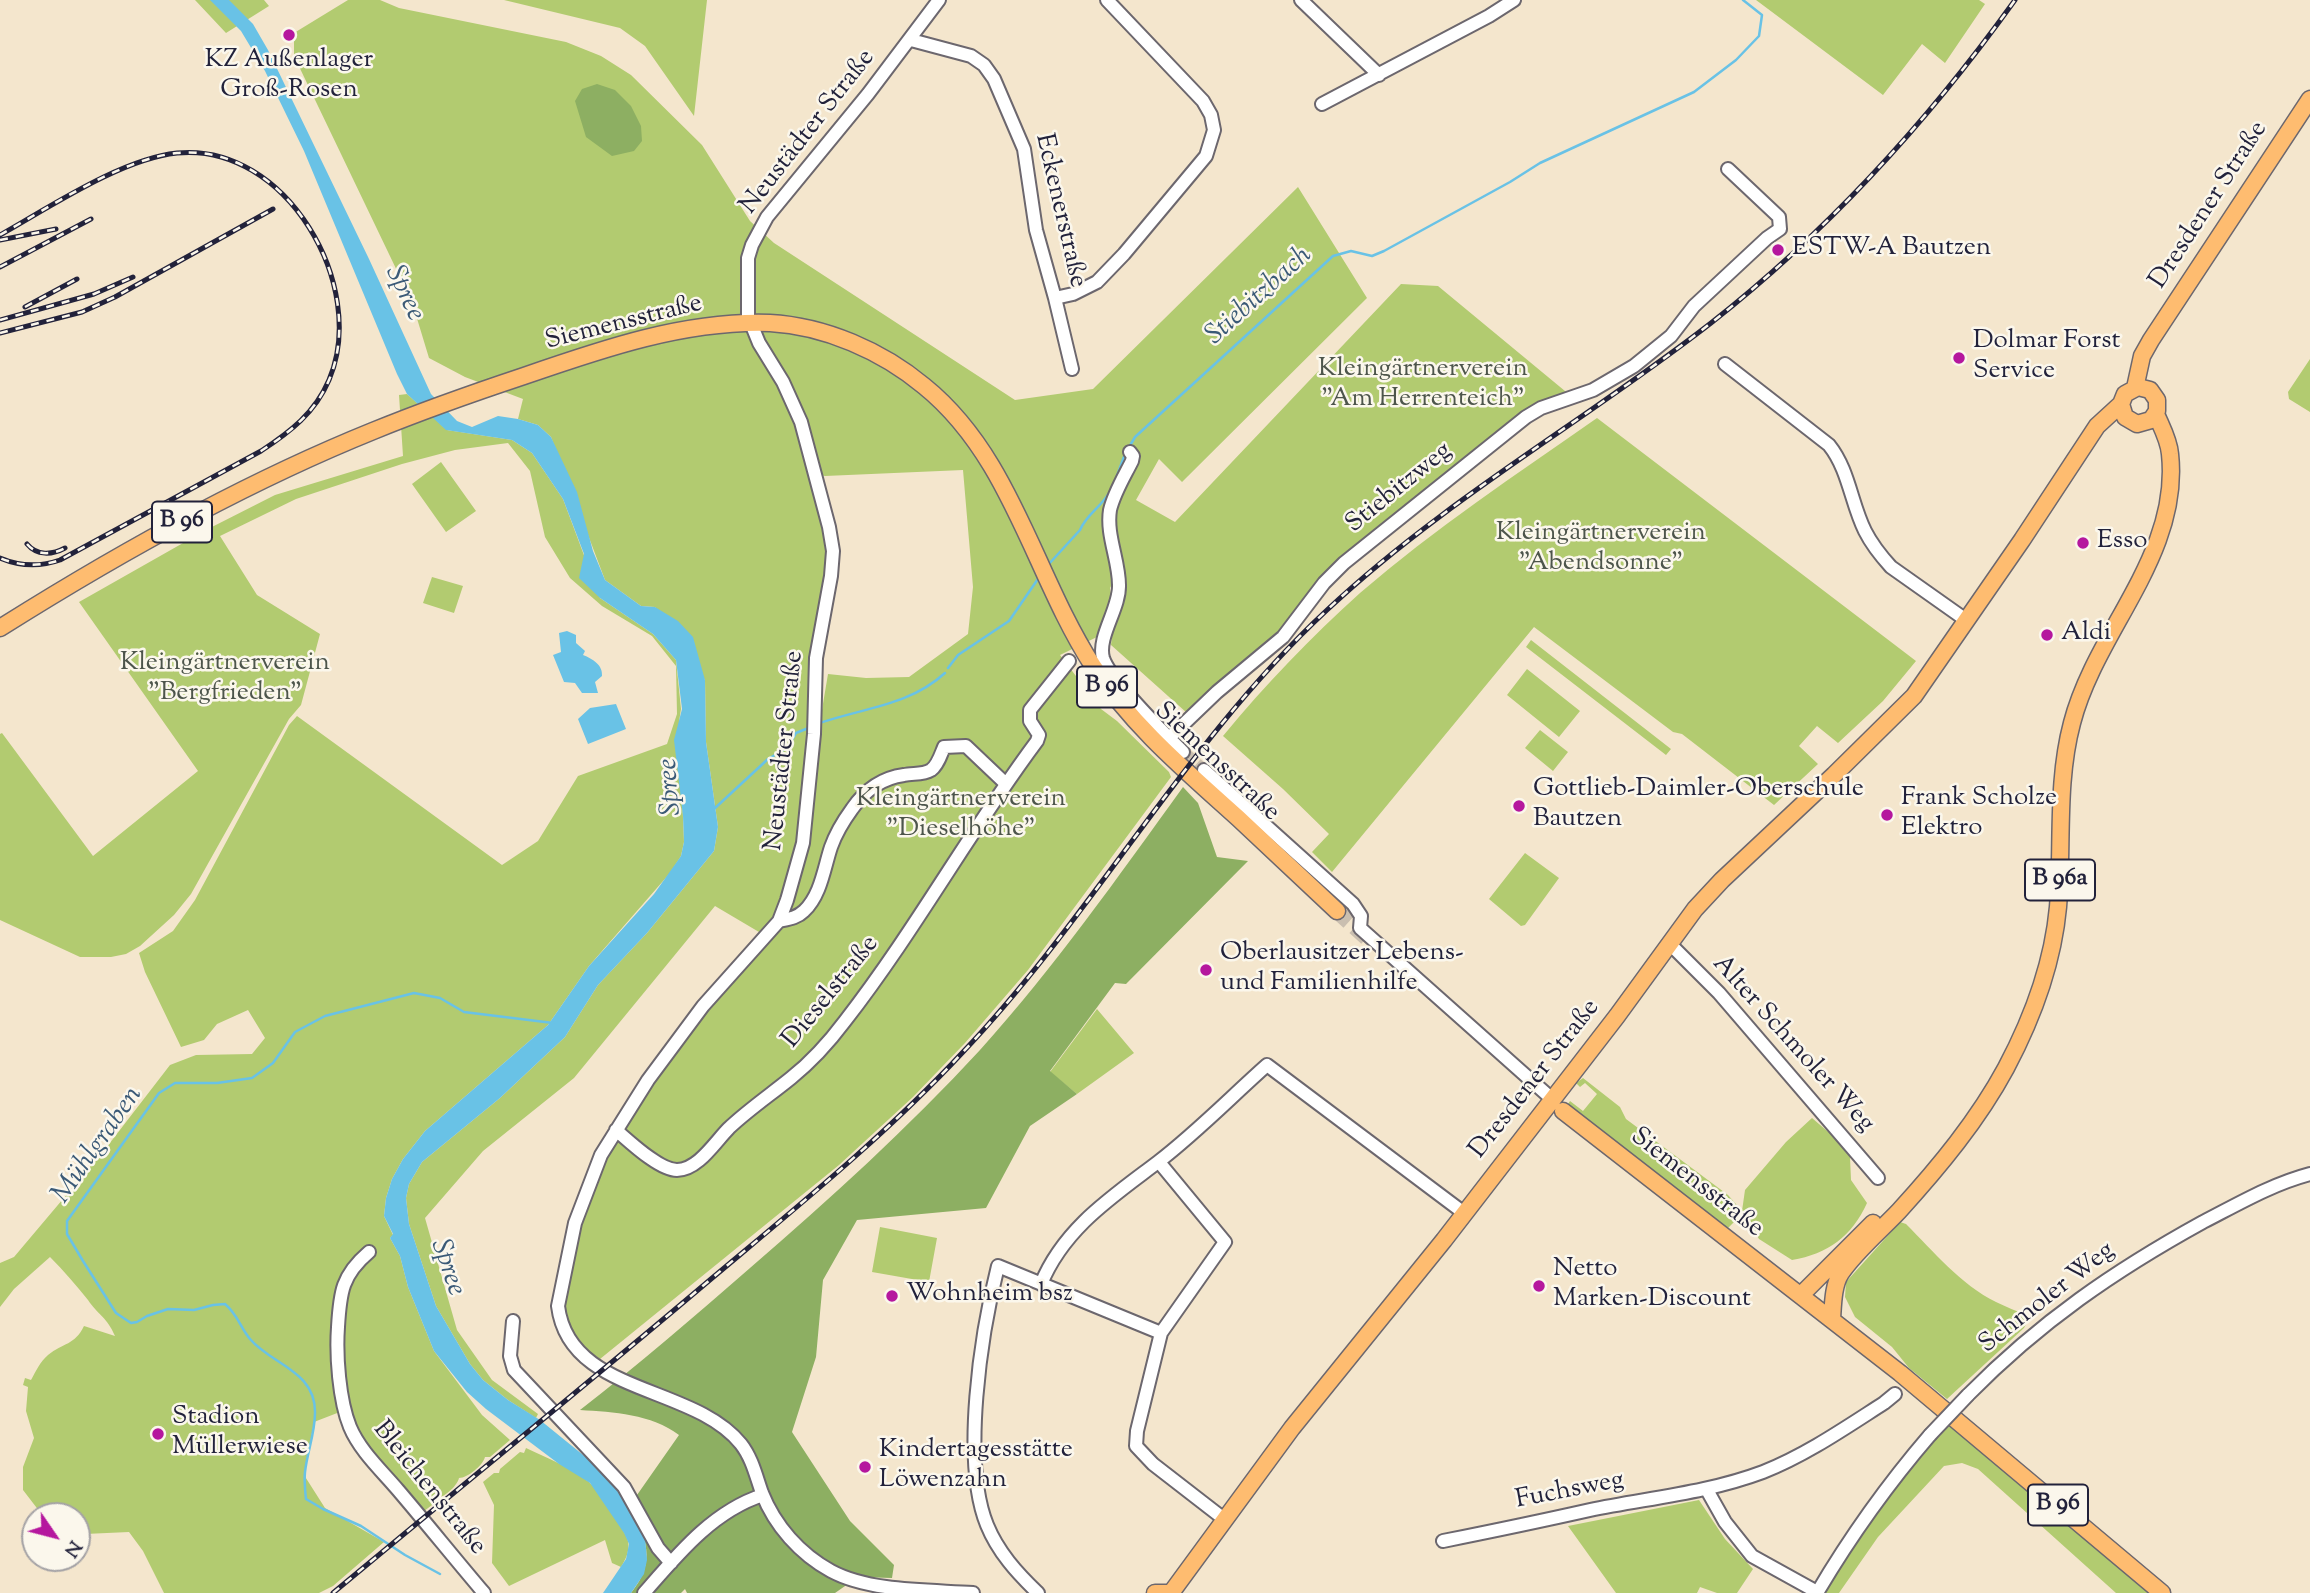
<!DOCTYPE html>
<html>
<head>
<meta charset="utf-8">
<style>
  body { margin:0 }
  #map { position:relative; width:2310px; height:1593px; overflow:hidden; background:#f4e6cd; font-family:"Sorts Mill Goudy",serif }
  canvas { display:block }
  .north { position:absolute; left:21px; top:1502px; width:70px; height:70px; box-sizing:border-box; background:#fbf7ec; border:2px solid #a4a2a5; border-radius:50%; rotate:125deg; font-size:19px; font-weight:700; line-height:28px; text-align:center; color:#22223b }
  .north::after { content:''; display:block; margin:auto; width:24px; height:32px; background:#b5179e; clip-path:polygon(50% 0,100% 100%,50% 72%,0 100%) }
</style>
</head>
<body>
<div id="map">
<canvas width="2310" height="1593"></canvas>
<div class="north">N</div>
</div>
<script>
const g = document.querySelector('canvas').getContext('2d');
g.lineJoin = 'round';
function fillPath(path, color) {
  g.fillStyle = color;
  g.fill(path, 'evenodd');
}
function trace(path, color, width, dash) {
  g.strokeStyle = color;
  g.lineWidth = width;
  g.lineCap = dash ? 'butt' : 'round';
  g.setLineDash(dash || []);
  g.stroke(path);
}
function drawText(font, color, halo, rows, align = 'center') {
  g.font = font + ' "Sorts Mill Goudy",serif';
  g.lineWidth = 5;
  g.setLineDash([]);
  g.textBaseline = 'middle';
  g.strokeStyle = halo;
  g.fillStyle = color;
  for (const [text, x, y, turn = 0] of rows) {
    g.save();
    g.translate(x, y);
    g.rotate((+turn || 0) * Math.PI / 180);
    g.textAlign = isNaN(turn) ? turn : align;
    if (halo) g.strokeText(text, 0, 0);
    g.fillText(text, 0, 0);
    g.restore();
  }
}
fillPath(new Path2D(`
  M 195,0 L 264,0 L 269,6 L 226,33 Z
  M 348,0 L 380,0 L 399,8 L 566,42 L 601,56 L 631,75 L 702,145 L 750,221 L 774,243 L 1015,400 L 1093,389 L 1298,187 L 1367,298 L 1182,482 L 1159,459 L 1136,500 L 1175,522 L 1401,284 L 1438,286 L 1571,396 L 1540,406 L 1377,533 L 1287,630 L 1187,713 L 1111,645 C 1114,616 1127,593 1124,563 L 1110,588 L 1112,602 L 1099,636 L 1060,655 L 1101,709 L 1117,721 L 1169,772 L 1171,777 L 1028,970 L 965,1043 L 913,1097 L 839,1165 L 600,1359 L 581,1346 L 566,1328 L 563,1307 L 578,1235 L 593,1187 L 611,1144 L 660,1071 L 698,1020 L 788,912 L 828,674 L 866,678 L 909,677 L 968,634 L 973,587 L 963,470 L 825,476 L 810,473 C 816,501 827,532 825,562 C 823,595 812,628 809,662 C 807,688 810,715 809,741 C 806,788 799,906 759,932 L 715,906 L 574,1078 L 483,1151 L 425,1218 L 457,1330 L 492,1380 L 538,1414 L 536,1418 L 508,1400 L 483,1380 L 470,1364 L 436,1306 L 409,1224 L 406,1198 L 409,1184 L 422,1162 L 500,1098 L 565,1037 L 598,985 L 647,933 L 714,851 L 718,827 L 706,742 L 705,680 L 655,607 L 641,606 L 605,580 L 551,437 L 538,425 L 518,419 L 523,399 L 465,377 L 429,358 L 412,302 L 294,56 L 294,33 Z
  M 504,0 L 707,0 L 694,116 L 645,46 L 620,28 Z
  M 1756,0 L 1979,0 L 1985,4 L 1945,63 L 1922,44 L 1883,95 Z
  M 2310,359 L 2310,412 L 2289,399 L 2288,392 Z
  M 407,394 L 447,430 L 512,440 L 532,453 L 563,499 L 600,598 L 653,634 L 676,660 L 681,709 L 679,722 L 684,842 L 681,856 L 670,873 L 589,966 L 548,1025 L 425,1131 L 403,1159 L 392,1179 L 386,1198 L 384,1216 L 393,1235 L 390,1238 L 400,1256 L 408,1287 L 434,1351 L 482,1415 L 510,1440 L 490,1457 L 485,1457 C 483,1465 468,1478 459,1478 C 457,1487 442,1499 433,1500 L 432,1505 L 419,1515 L 381,1470 L 345,1410 L 314,1422 L 304,1475 L 325,1508 L 384,1542 L 333,1586 L 319,1593 L 164,1593 L 143,1551 L 129,1532 L 85,1534 L 77,1531 L 77,1516 L 43,1516 L 23,1490 L 23,1467 L 34,1438 L 26,1411 L 28,1387 L 23,1385 L 25,1378 L 31,1380 C 36,1371 40,1362 48,1355 C 63,1343 75,1345 84,1326 L 115,1336 C 107,1317 98,1315 88,1300 C 76,1285 64,1271 50,1257 L 14,1289 L 0,1307 L 0,1263 L 14,1257 L 106,1148 L 170,1065 L 196,1055 L 252,1054 L 265,1038 L 248,1010 L 217,1024 L 204,1040 L 181,1047 L 145,972 L 139,953 L 173,931 L 195,900 L 289,725 L 297,716 L 502,865 L 538,841 L 578,776 L 667,744 L 677,714 L 676,666 L 652,636 L 602,606 L 570,578 L 545,537 L 530,471 L 508,443 L 455,450 L 402,464 L 296,499 L 220,536 L 257,595 L 320,634 L 301,705 L 289,719 L 191,894 L 174,915 L 140,946 L 126,954 L 111,957 L 80,957 L 0,920 L 0,734 L 2,733 L 93,856 L 198,771 L 79,602 L 206,530 L 275,495 L 403,456 L 399,395 Z
  M 1597,418 L 1916,661 L 1883,701 L 1838,743 L 1817,726 L 1799,746 L 1818,764 L 1774,805 L 1682,734 L 1673,732 L 1534,627 L 1332,872 L 1312,852 L 1329,834 L 1283,789 L 1223,736 C 1265,685 1311,637 1360,593 C 1434,529 1517,474 1597,418 Z
  M 441,462 L 476,511 L 446,532 L 412,484 Z
  M 432,577 L 463,586 L 454,613 L 423,603 Z
  M 1531,640 L 1671,749 L 1666,755 L 1526,647 Z
  M 1527,669 L 1580,711 L 1559,737 L 1507,695 Z
  M 1540,730 L 1568,752 L 1553,771 L 1525,748 Z
  M 1525,853 L 1559,878 L 1525,925 L 1521,926 L 1489,899 Z
  M 1097,1009 L 1134,1053 L 1077,1094 L 1050,1072 Z
  M 1583,1078 L 1620,1107 L 1626,1119 L 1728,1195 L 1742,1211 L 1745,1190 L 1786,1142 L 1812,1118 L 1833,1136 L 1850,1157 L 1851,1180 L 1867,1203 C 1852,1236 1828,1254 1792,1260 L 1759,1239 L 1743,1213 L 1728,1228 L 1608,1141 L 1602,1131 L 1568,1104 L 1570,1101 L 1583,1111 L 1597,1094 L 1585,1083 L 1580,1087 L 1576,1083 Z
  M 1900,1222 L 1906,1224 C 1934,1252 1960,1284 1996,1302 C 2006,1307 2017,1311 2026,1315 L 2029,1319 L 2024,1328 L 1947,1399 L 1909,1368 L 1892,1347 L 1855,1317 L 1845,1297 L 1846,1282 Z
  M 880,1227 L 937,1238 L 929,1282 L 872,1272 Z
  M 1950,1421 L 2150,1593 L 2116,1593 L 1978,1469 L 1962,1463 L 1944,1466 L 1878,1537 L 1839,1593 L 1824,1593 L 1851,1549 L 1897,1481 Z
  M 526,1448 C 547,1458 571,1467 589,1482 C 600,1492 624,1527 628,1541 C 630,1550 626,1559 621,1567 L 612,1563 L 605,1540 L 509,1586 L 492,1563 L 494,1505 L 483,1482 L 494,1473 L 499,1473 L 500,1469 L 520,1452 L 524,1453 Z
  M 1699,1500 L 1725,1539 L 1753,1569 L 1737,1593 L 1717,1593 L 1700,1587 L 1697,1593 L 1616,1593 L 1568,1526 Z`), '#b2cb70');
fillPath(new Path2D(`
  M 597,84 L 615,90 L 631,106 L 641,126 L 642,141 L 634,151 L 612,156 L 586,137 L 575,101 L 582,89 Z
  M 1183,787 L 1198,803 L 1217,857 L 1248,861 L 1126,984 L 1115,983 L 1050,1071 L 1077,1094 L 1030,1126 L 986,1208 L 857,1220 L 823,1280 L 816,1357 L 792,1432 L 850,1521 L 894,1565 L 892,1578 L 858,1577 L 835,1593 L 687,1593 L 685,1589 L 681,1593 L 631,1593 C 657,1561 646,1538 630,1505 L 679,1435 C 651,1414 614,1412 580,1410 C 638,1365 694,1317 750,1268 C 830,1199 908,1128 980,1050 C 1054,968 1118,877 1183,787 Z`), '#8daf62');
fillPath(new Path2D(`
  M 210,0 L 229,0 L 253,24 L 268,50 L 369,259 L 431,394 L 457,421 L 472,427 L 498,416 L 518,419 L 538,425 L 551,437 L 577,492 L 593,551 L 605,580 L 641,606 L 655,607 L 678,621 L 693,637 L 705,680 L 706,742 L 718,827 L 714,851 L 647,933 L 598,985 L 565,1037 L 500,1098 L 422,1162 L 409,1184 L 406,1198 L 409,1224 L 436,1306 L 470,1364 L 483,1380 L 508,1400 L 540,1420 L 593,1463 L 630,1505 L 645,1537 L 647,1560 L 644,1574 L 631,1593 L 603,1593 L 626,1559 L 629,1544 L 624,1533 L 590,1483 L 559,1464 L 486,1409 L 467,1392 L 434,1351 L 408,1287 L 400,1256 L 390,1238 L 393,1234 L 384,1216 L 386,1198 L 392,1179 L 403,1159 L 425,1131 L 548,1025 L 589,966 L 654,894 L 681,856 L 684,842 L 683,816 L 674,740 L 682,709 L 676,660 L 653,634 L 600,598 L 579,578 L 584,554 L 563,499 L 532,453 L 512,440 L 446,430 L 407,394 L 397,374 L 304,151 L 265,71 L 241,31 Z
  M 567,631 L 576,635 L 576,643 L 585,651 L 583,655 C 593,659 603,665 602,676 L 595,682 L 598,693 L 582,693 L 575,683 L 564,682 L 553,655 L 561,652 L 559,633 Z
  M 616,704 L 626,729 L 588,744 L 578,719 L 590,708 Z`), '#69c2e6');
trace(new Path2D(`
  M 1128,449 L 1135,437 L 1333,256 L 1351,251 L 1372,256 L 1384,251 L 1510,182 L 1540,163 L 1694,92 L 1736,60 L 1759,36 L 1762,15 L 1743,0
  M 1114,484 L 1125,454
  M 1048,565 L 1080,530 C 1086,515 1101,507 1109,493
  M 948,668 L 958,655 L 1009,621 L 1040,576
  M 817,724 C 862,708 909,706 945,673
  M 714,809 L 768,759 L 787,748 L 796,733 L 811,727
  M 440,1574 L 405,1555 L 361,1526 L 323,1509 L 306,1499 C 305,1490 304,1481 305,1472 C 307,1453 315,1433 315,1413 C 316,1371 272,1365 250,1339 C 240,1327 238,1315 225,1304 L 213,1305 L 194,1310 L 168,1309 L 147,1316 L 137,1322 L 131,1323 L 116,1313 L 83,1261 L 67,1234 L 67,1221 L 159,1093 L 175,1083 L 217,1083 L 252,1078 L 273,1063 L 295,1032 L 325,1016 L 414,993 L 440,998 L 464,1012 L 553,1023`), '#69c2e6', 2.5);
trace(new Path2D(`
  M 1183,752 L 1204,770`), '#cabfb0', 12, [12, 6]);
trace(new Path2D(`
  M 1337,911 L 1369,940`), '#cabfb0', 16, [16, 8]);
const minor = new Path2D(`
  M 939,0 L 868,94 L 767,217 L 752,245 L 748,258 L 748,316 L 759,343 L 783,382 L 801,422 L 829,527 L 833,551 L 831,576 L 816,658 L 814,734 L 803,843 L 787,900 L 779,921 L 703,1006 L 648,1080 L 601,1155 L 575,1223 L 558,1306 C 569,1395 693,1384 741,1444 C 752,1458 756,1476 762,1493 C 775,1526 800,1554 831,1571 C 870,1592 929,1590 973,1593
  M 1301,0 L 1379,75
  M 911,40 L 971,56 L 984,65 L 994,79 L 1024,149 L 1036,230 L 1055,298 L 1072,369
  M 1322,104 L 1489,16 L 1514,0
  M 1055,298 L 1073,294 L 1097,282 L 1124,254 L 1206,156 L 1214,130 L 1211,115 L 1203,101 L 1107,0
  M 1725,364 L 1829,445 C 1849,470 1851,503 1865,531 C 1872,545 1881,556 1891,567 L 1966,620
  M 1130,452 L 1133,456 L 1132,461 C 1124,477 1114,493 1110,510 C 1106,535 1119,560 1119,585 C 1120,608 1097,637 1103,658 C 1110,680 1165,734 1183,752
  M 1169,738 L 1217,692 L 1283,637 L 1324,583 L 1344,563 L 1526,417 L 1541,408 L 1593,390 L 1634,366 L 1671,336 L 1694,306 L 1767,238 L 1780,229 L 1779,217 L 1728,169
  M 1204,770 L 1353,904 L 1361,916 L 1360,928 L 1552,1099
  M 779,921 C 788,919 797,918 804,911 C 821,895 824,868 831,847 C 836,833 844,820 852,809 C 865,790 881,778 904,775 C 913,773 923,775 931,770 C 938,765 941,754 944,747 L 966,746 L 1005,783
  M 1669,943 L 1719,993 L 1878,1178
  M 616,1130 C 629,1141 659,1170 677,1170 C 698,1170 715,1142 729,1128 C 748,1110 770,1095 791,1078 C 811,1062 830,1041 845,1021 C 915,931 969,832 1037,741 L 1039,735 L 1030,721 L 1030,710 L 1069,661
  M 1159,1162 L 1225,1242 L 1161,1333 L 1137,1431 L 1136,1446 L 1153,1464 L 1224,1519
  M 369,1252 C 342,1275 340,1292 338,1327 C 336,1355 339,1400 350,1427 C 360,1451 382,1471 398,1490 C 427,1524 455,1559 484,1593
  M 1041,1284 C 1064,1228 1112,1197 1158,1162 C 1196,1133 1231,1097 1267,1065 L 1464,1213
  M 513,1321 L 510,1356 L 514,1370 L 624,1487 L 658,1548 L 671,1563
  M 1968,1395 C 2040,1322 2114,1271 2203,1222 C 2238,1204 2272,1184 2310,1174
  M 1707,1490 L 1725,1522 L 1752,1556 L 1817,1592
  M 1443,1541 C 1493,1531 1541,1521 1590,1510 C 1648,1498 1707,1493 1763,1472 C 1806,1455 1845,1428 1884,1403 L 1895,1394
  M 644,1593 C 678,1554 713,1511 763,1495
  M 1038,1593 C 1017,1573 998,1552 987,1525 C 961,1461 981,1333 998,1266 L 1161,1333
  M 1817,1593 C 1850,1537 1887,1485 1930,1435`);
const major = new Path2D(`
  M 2135,388 L 2142,356 L 2151,340 L 2310,99
  M 0,628 C 119,553 242,484 373,431 C 422,411 473,393 524,376 C 602,349 686,320 770,323 C 825,326 882,351 924,386 C 1012,457 1034,575 1093,666 C 1132,726 1186,771 1238,818 C 1271,849 1304,880 1337,911
  M 1563,1111 L 1900,1373 L 2162,1593
  M 1801,1295 L 1873,1223
  M 1832,1319 C 1833,1305 1833,1285 1841,1273 C 1856,1251 1881,1230 1899,1211 C 1939,1167 1978,1120 2006,1068 C 2032,1019 2053,962 2058,907 C 2063,846 2056,783 2072,723 C 2096,630 2181,555 2170,454 C 2169,440 2161,426 2156,414
  M 1155,1593 L 1170,1593
  M 1171,1593 L 1292,1428 L 1444,1240 L 1617,1016 L 1695,909 L 1722,880 L 1834,775 L 1914,696 L 2022,540 L 2097,426 L 2121,404 L 2125,394 L 2138,387 L 2150,390 L 2157,400 L 2157,411 L 2151,420 L 2137,424 L 2125,417 L 2121,404`);
trace(minor, '#6c676e', 16);
trace(major, '#6c676e', 19);
trace(minor, '#fff', 12);
trace(major, '#febc70', 16);
const rail = new Path2D(`
  M 0,235 C 50,207 121,159 177,153 C 286,142 369,286 329,380 C 315,413 290,432 261,451 L 60,560 C 40,567 19,566 0,558
  M 0,240 L 56,229
  M 0,267 L 91,219
  M 25,307 L 77,279
  M 0,320 L 94,294 L 133,277
  M 0,333 L 82,312 L 115,297 L 273,209
  M 27,544 C 37,556 52,555 65,548
  M 333,1593 C 459,1488 586,1385 711,1279 C 798,1206 886,1135 963,1052 C 1095,913 1186,741 1327,610 C 1444,500 1585,421 1711,323 C 1828,231 1929,120 2015,0`);
trace(rail, '#22223b', 5);
trace(rail, '#fbf7ec', 2.5, [8]);
const minorBridge = new Path2D(`
  M 1930,1435 L 1968,1395`);
trace(minorBridge, '#6c676e', 16, []);
trace(minorBridge, '#fff', 12);
for (const [x, y, r, color] of [
  [289,35,7,"#b5179e"],
  [1778,250,7,"#b5179e"],
  [1959,358,7,"#b5179e"],
  [2083,543,7,"#b5179e"],
  [2047,635,7,"#b5179e"],
  [1519,806,7,"#b5179e"],
  [1887,815,7,"#b5179e"],
  [1206,970,7,"#b5179e"],
  [1539,1286,7,"#b5179e"],
  [892,1296,7,"#b5179e"],
  [158,1434,7,"#b5179e"],
  [865,1467,7,"#b5179e"]
]) {
  const dot = new Path2D();
  dot.arc(x, y, r, 0, 2 * Math.PI);
  g.fillStyle = color;
  g.fill(dot);
  trace(dot, '#fbf7ec', 2.5);
}
for (const [x, y, w] of [
  [182,522,60],
  [1107,687,60],
  [2060,880,70],
  [2058,1505,60]
]) {
  const box = new Path2D();
  box.roundRect(x - w / 2, y - 20.5, w, 41, 5);
  g.fillStyle = '#fbf7ec';
  g.fill(box);
  trace(box, '#22223b', 2);
}
drawText('bold 24px', '#22223b', null, [
  ["B 96",182,522],
  ["B 96",1107,687],
  ["B 96a",2060,880],
  ["B 96",2058,1505]
]);
drawText('26px', '#22223b', '#fbf7ec', [
  ["KZ Außenlager",289,62,"center"],
  ["Groß-Rosen",289,92,"center"],
  ["ESTW-A Bautzen",1792,250],
  ["Dolmar Forst",1973,343],
  ["Service",1973,373],
  ["Esso",2097,543],
  ["Aldi",2061,635],
  ["Gottlieb-Daimler-Oberschule",1533,791],
  ["Bautzen",1533,821],
  ["Frank Scholze",1901,800],
  ["Elektro",1901,830],
  ["Oberlausitzer Lebens-",1220,955],
  ["und Familienhilfe",1220,985],
  ["Netto",1553,1271],
  ["Marken-Discount",1553,1301],
  ["Wohnheim bsz",906,1296],
  ["Stadion",172,1419],
  ["Müllerwiese",172,1449],
  ["Kindertagesstätte",879,1452],
  ["Löwenzahn",879,1482]
], 'left');
drawText('26px', '#22223b', '#fbf7ec', [
  ["Neustädter Straße",809,133,-52],
  ["Dresdener Straße",2210,206,-57],
  ["Eckenerstraße",1059,211,77],
  ["Siemensstraße",624,324,-14],
  ["Stiebitzweg",1400,489,-39],
  ["Neustädter Straße",786,751,-84],
  ["Siemensstraße",1216,763,43],
  ["Dieselstraße",832,993,-51],
  ["Alter Schmoler Weg",1792,1045,48],
  ["Dresdener Straße",1536,1080,-52],
  ["Siemensstraße",1696,1184,38],
  ["Schmoler Weg",2048,1299,-38],
  ["Bleichenstraße",428,1489,51],
  ["Fuchsweg",1570,1492,-11]
]);
drawText('26px', '#4d554b', '#fbf7ec', [
  ["Kleingärtnerverein",1423,371],
  ["\"Am Herrenteich\"",1423,401],
  ["Kleingärtnerverein",1601,535],
  ["\"Abendsonne\"",1601,565],
  ["Kleingärtnerverein",225,665],
  ["\"Bergfrieden\"",225,695],
  ["Kleingärtnerverein",961,801],
  ["\"Dieselhöhe\"",961,831]
]);
drawText('italic 28px', '#3b5a77', '#fbf7ec', [
  ["Spree",403,294,65],
  ["Stiebitzbach",1260,297,-42],
  ["Spree",672,787,-94],
  ["Mühlgraben",99,1146,-55],
  ["Spree",446,1268,71]
]);
</script>
</body>
</html>
